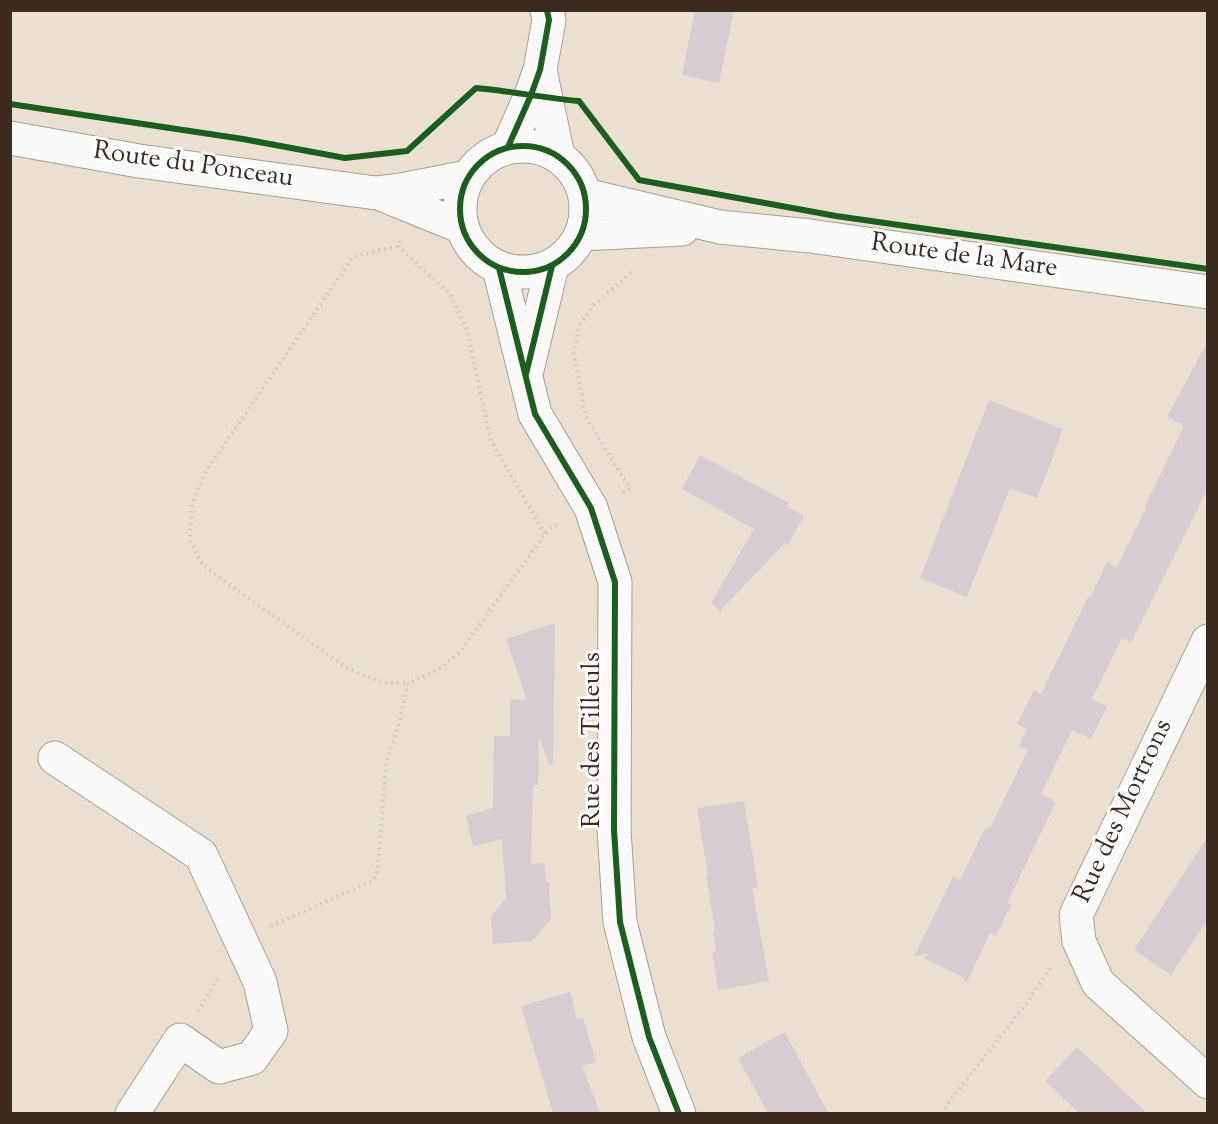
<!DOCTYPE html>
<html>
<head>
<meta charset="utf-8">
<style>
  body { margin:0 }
  #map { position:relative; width:1218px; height:1124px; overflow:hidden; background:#eae0d0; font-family:"Sorts Mill Goudy",serif }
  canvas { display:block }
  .frame { position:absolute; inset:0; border:12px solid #3b2a1e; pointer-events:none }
</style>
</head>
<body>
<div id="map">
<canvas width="1218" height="1124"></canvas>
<div class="frame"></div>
</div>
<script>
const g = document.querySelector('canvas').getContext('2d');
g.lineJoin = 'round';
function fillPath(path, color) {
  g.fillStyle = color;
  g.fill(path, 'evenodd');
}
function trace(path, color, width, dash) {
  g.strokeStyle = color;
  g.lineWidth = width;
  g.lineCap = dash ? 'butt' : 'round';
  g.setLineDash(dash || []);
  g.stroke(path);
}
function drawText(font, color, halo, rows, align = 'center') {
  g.font = font + ' "Sorts Mill Goudy",serif';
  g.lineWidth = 6;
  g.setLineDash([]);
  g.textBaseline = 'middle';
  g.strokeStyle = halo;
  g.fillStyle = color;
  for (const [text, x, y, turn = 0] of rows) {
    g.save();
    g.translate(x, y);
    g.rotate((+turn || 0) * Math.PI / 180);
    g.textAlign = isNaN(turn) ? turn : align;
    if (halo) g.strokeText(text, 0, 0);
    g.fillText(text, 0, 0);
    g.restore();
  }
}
fillPath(new Path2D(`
  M 695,10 L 734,10 L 719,83 L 682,75 Z
  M 1208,341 L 1208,488 L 1131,642 L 1122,638 L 1092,699 L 1107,707 L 1091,739 L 1072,730 L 1041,794 L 1056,802 L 1007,903 L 1011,905 L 996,936 L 990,933 L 966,984 L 963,977 L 923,958 L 931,953 L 914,956 L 953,877 L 960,880 L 984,830 L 991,826 L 1028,750 L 1019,746 L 1027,729 L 1017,724 L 1034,690 L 1041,694 L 1088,597 L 1090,598 L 1107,562 L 1117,567 L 1147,507 L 1145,506 L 1184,426 L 1167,417 Z
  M 989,400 L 1063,429 L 1037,498 L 1010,488 L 967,597 L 920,578 Z
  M 700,455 L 789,503 L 787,507 L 804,516 L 788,545 L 785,543 L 720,611 L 711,603 L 754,529 L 682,489 Z
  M 555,623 L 553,765 L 549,765 L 539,736 L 538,785 L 533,785 L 531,864 L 544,863 L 546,882 L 549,882 L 551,919 L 532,941 L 493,944 L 491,916 L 506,898 L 502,839 L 473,846 L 466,816 L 493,808 L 494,736 L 510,736 L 510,699 L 527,700 L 506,639 Z
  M 744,801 L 758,887 L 752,888 L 769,981 L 718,990 L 712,952 L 716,951 L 713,931 L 715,931 L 706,874 L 708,875 L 697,808 Z
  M 1208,836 L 1208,919 L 1171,975 L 1134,950 Z
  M 570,992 L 577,1019 L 583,1017 L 596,1062 L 582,1066 L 600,1113 L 553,1113 L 521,1006 Z
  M 785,1032 L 828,1113 L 768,1113 L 738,1058 Z
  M 1077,1047 L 1147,1113 L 1079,1113 L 1045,1081 Z`), '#d5cdd2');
const minor = new Path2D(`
  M 540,70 L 558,156
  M 508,147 L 531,95 L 540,70 L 549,20 L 547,10
  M 499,268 L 535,414 L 591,508 L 615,582 L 614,830 L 620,922 L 649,1037 L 679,1114
  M 527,370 L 552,266
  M 1208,641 L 1076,915 L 1079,941 L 1098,983 L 1208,1082
  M 55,758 L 201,855 L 260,982 L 271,1031 L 252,1058 L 219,1067 L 180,1040 L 132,1114`);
const tertiary = new Path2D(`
  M 10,138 L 139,161 L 376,193 L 406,189 L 468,177
  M460 209a63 63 0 1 1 126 0a63 63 0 1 1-126 0Z
  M 381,194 L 462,227
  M 585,195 L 720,227 L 810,236 L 1208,292
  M 581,234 L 682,229`);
trace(minor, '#a79f95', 35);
trace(tertiary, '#a79f95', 35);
trace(new Path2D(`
  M 400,241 L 398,246 L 353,257 L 206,471 L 192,504 L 190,539 L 202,565 L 347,668 L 384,683 L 408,683
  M 398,246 L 450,294 L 467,330 L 491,441 L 545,534
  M 623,492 L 630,489 L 586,417 L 574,354 L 579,326 L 594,305 L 635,269
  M 271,926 L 374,880 L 378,866 L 386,764 L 400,721 L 408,683 L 436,671 L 459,653 L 545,534 L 549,529 L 560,524
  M 198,1011 L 219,976
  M 943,1114 L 948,1103 L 1023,1008 L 1051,968`), '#cbc8c4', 4, [1.5, 4.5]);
trace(minor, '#fcfaf8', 33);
trace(tertiary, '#fcfaf8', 33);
trace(new Path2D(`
  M 10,104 L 243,139 L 345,158 L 407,151 L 476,88 C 510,91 544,98 579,101 L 639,180 L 836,216 L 1208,269
  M460 209a63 63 0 1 1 126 0a63 63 0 1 1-126 0Z
  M 508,147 L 531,95 L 540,70 L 549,20 L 547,10
  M 499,268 L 535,414 L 591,508 L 615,582 L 614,830 L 620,922 L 649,1037 L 679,1114
  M 526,374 L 552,266`), '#1b5e20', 6);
drawText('26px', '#3b2a1e', '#fff', [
  ["Route du Ponceau",193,167,8],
  ["Route de la Mare",964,258,8],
  ["Rue des Tilleuls",595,740,-90],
  ["Rue des Mortrons",1125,812,-65]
]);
</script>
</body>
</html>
